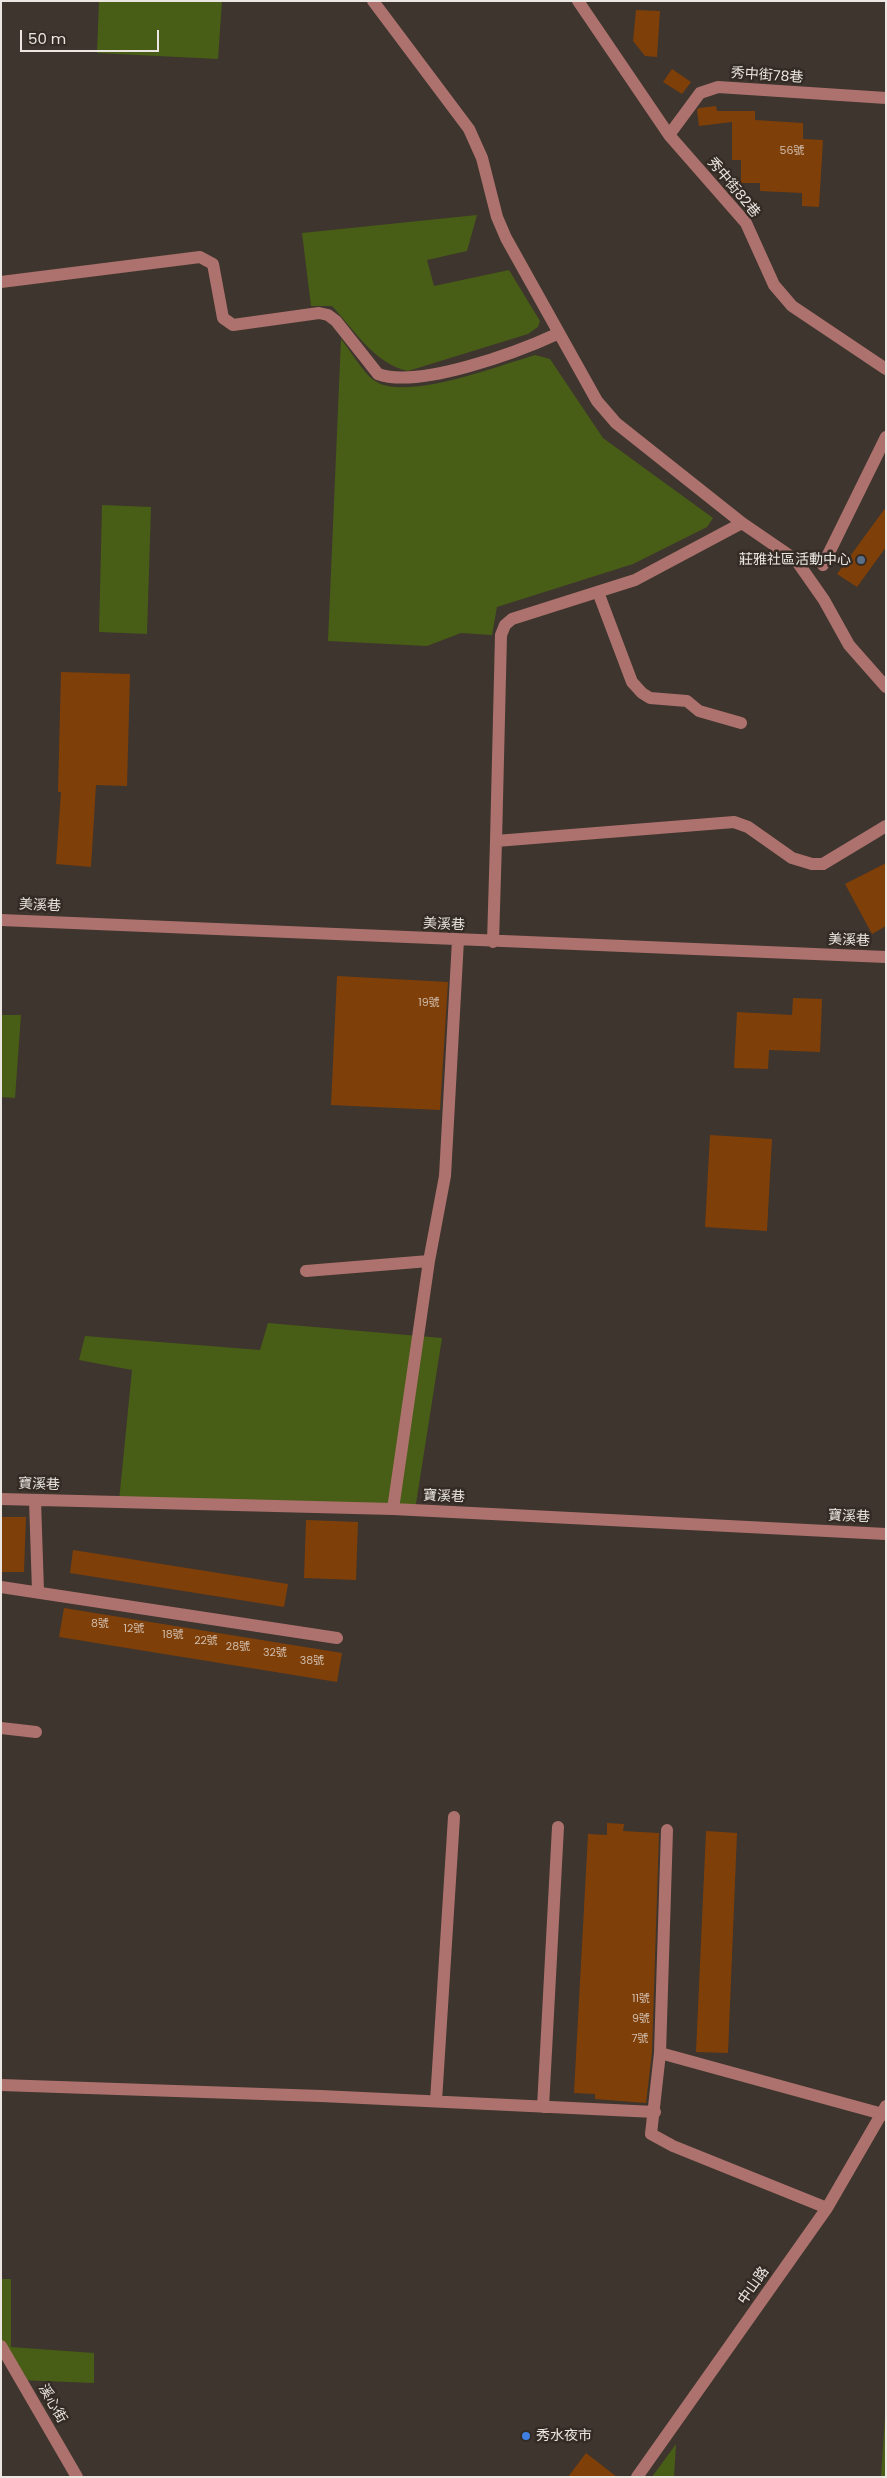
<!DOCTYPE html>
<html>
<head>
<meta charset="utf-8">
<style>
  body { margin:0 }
  #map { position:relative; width:887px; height:2478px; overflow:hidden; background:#3e352e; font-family:Poppins,sans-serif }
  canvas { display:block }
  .frame { position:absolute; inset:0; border:2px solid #ebe6e1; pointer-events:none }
  .scale { position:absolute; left:20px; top:30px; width:139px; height:22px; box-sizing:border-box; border:2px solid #ebe6e1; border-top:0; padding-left:6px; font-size:15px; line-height:18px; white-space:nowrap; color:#ebe6e1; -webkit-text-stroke:4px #332b24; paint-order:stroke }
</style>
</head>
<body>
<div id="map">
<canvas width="887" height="2478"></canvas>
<div class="frame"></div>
<div class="scale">50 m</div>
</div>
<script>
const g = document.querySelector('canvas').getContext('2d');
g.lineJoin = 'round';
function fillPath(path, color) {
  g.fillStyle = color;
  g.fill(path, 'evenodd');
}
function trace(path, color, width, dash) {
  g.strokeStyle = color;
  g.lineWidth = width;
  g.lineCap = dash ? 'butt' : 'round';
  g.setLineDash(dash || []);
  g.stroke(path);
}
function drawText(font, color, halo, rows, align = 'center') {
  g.font = font + ' Poppins,"Noto Sans TC",sans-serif';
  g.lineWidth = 5;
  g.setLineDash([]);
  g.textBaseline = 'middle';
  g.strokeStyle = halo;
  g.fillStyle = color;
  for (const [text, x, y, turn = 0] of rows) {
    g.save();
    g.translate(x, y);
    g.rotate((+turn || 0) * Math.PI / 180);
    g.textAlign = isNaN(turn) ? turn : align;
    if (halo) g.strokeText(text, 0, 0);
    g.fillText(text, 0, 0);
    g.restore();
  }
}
fillPath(new Path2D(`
  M 99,1 L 222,1 L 218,59 L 97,53 Z
  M 477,215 L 467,251 L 427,260 L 434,286 L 509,270 L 540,321 L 538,327 L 528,334 L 408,371 C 375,364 354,330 332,306 L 311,306 L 302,233 Z
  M 341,339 C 350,350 364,374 375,381 C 406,402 500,365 535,355 L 550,359 L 603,438 L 713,518 L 707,527 L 633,564 L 497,607 L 492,635 L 461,633 L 427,646 L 328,641 Z
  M 102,505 L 151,507 L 147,634 L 99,632 Z
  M 1,1015 L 21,1015 L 15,1098 L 1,1097 Z
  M 268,1323 L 442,1338 L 415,1510 L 119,1501 L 132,1370 L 79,1360 L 85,1336 L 260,1350 Z
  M 1,2279 L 11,2279 L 11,2347 L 94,2353 L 94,2383 L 18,2380 L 1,2353 Z
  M 885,2417 L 886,2477 L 881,2477 Z
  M 676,2444 L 674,2477 L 652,2477 Z`), '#485d16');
fillPath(new Path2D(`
  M 636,10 L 660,11 L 657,57 L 645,56 L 633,41 Z
  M 672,69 L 691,82 L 682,94 L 663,82 Z
  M 716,106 L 717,111 L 755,111 L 755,120 L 803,123 L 803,139 L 823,140 L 819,207 L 802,206 L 802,193 L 760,191 L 760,183 L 741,183 L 741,160 L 732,160 L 732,122 L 699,126 L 697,110 L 699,108 Z
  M 886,507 L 886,547 L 857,587 L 837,574 Z
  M 61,672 L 130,674 L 127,786 L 96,785 L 91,867 L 56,864 L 61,792 L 58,792 Z
  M 886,863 L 886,926 L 872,934 L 845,884 Z
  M 337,976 L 448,982 L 440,1110 L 331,1105 Z
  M 793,998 L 822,999 L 820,1052 L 769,1050 L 768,1069 L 734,1068 L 737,1012 L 792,1015 Z
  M 710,1135 L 772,1139 L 767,1231 L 705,1227 Z
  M 1,1517 L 26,1517 L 24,1572 L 1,1572 Z
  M 306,1520 L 358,1522 L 356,1580 L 304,1578 Z
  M 73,1550 L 288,1584 L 284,1607 L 70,1573 Z
  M 64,1608 L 342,1653 L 337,1682 L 59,1637 Z
  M 607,1823 L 624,1824 L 623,1831 L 659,1833 L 652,2052 L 646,2103 L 595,2099 L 595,2094 L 574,2093 L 588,1834 L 607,1835 Z
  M 706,1831 L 737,1833 L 728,2053 L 696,2052 Z
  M 586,2453 L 617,2477 L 568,2477 Z`), '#7f3f09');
trace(new Path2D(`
  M 373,1 L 469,129 L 482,158 L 497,217 L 506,238 L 597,401 L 616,423 L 742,523 L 796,560 L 824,600 L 849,645 L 886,687
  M 578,1 L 669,135 L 746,223 L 774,285 L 792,306 L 886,369
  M 669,135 L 700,93 L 718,87 L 886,98
  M 1,282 L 200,257 L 213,264 L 223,318 L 233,325 L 319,313 L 328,315 L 336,321 L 378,374 C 419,389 518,352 557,334
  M 742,523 L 635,580 L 512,619 L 505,625 L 501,635 L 496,841 L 734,822 L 748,827 L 792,858 L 812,864 L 823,864 L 886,826
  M 823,565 L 886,437
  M 598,592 L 632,682 L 642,693 L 650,698 L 687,701 L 699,711 L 741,723
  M 1,920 L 886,957
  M 493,942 L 496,841
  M 306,1271 L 429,1261
  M 1,1499 L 393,1509 L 886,1534
  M 35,1500 L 38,1591
  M 393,1509 L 429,1261 L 445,1176 L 458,940
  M 1,1587 L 337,1638
  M 1,1728 L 36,1732
  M 667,1830 L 660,2053 L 651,2134 L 673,2146 L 827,2208
  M 660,2053 L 886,2115
  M 1,2085 L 321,2096 L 655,2112
  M 436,2101 L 454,1817
  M 543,2107 L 558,1827
  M 1,2346 L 77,2477
  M 637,2477 L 827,2208 L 886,2106`), '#ad726d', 12);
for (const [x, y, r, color] of [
  [861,560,5,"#5c6f8a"],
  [526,2436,5,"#3f7fe0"]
]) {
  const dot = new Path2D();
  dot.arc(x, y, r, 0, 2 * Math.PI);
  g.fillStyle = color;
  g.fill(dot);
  trace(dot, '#332b24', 2);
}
drawText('11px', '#d0bcab', null, [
  ["56號",792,151],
  ["19號",429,1003],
  ["8號",100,1624],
  ["12號",134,1629],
  ["18號",173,1635],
  ["22號",206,1641],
  ["28號",238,1647],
  ["32號",275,1653],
  ["38號",312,1661],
  ["11號",641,1999],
  ["9號",641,2019],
  ["7號",640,2039]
]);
drawText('14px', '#ebe6e1', '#332b24', [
  ["秀中街78巷",767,76,4],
  ["秀中街82巷",733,188,50],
  ["美溪巷",40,906,3],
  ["美溪巷",444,925,3],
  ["美溪巷",849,941,2],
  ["寶溪巷",39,1485,2],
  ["寶溪巷",444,1497,3],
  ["寶溪巷",849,1517,3],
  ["中山路",754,2286,-55],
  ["溪心街",52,2404,60]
]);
drawText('14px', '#ebe6e1', '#332b24', [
  ["莊雅社區活動中心",851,560],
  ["秀水夜市",536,2436,"left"]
], 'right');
</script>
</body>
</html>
